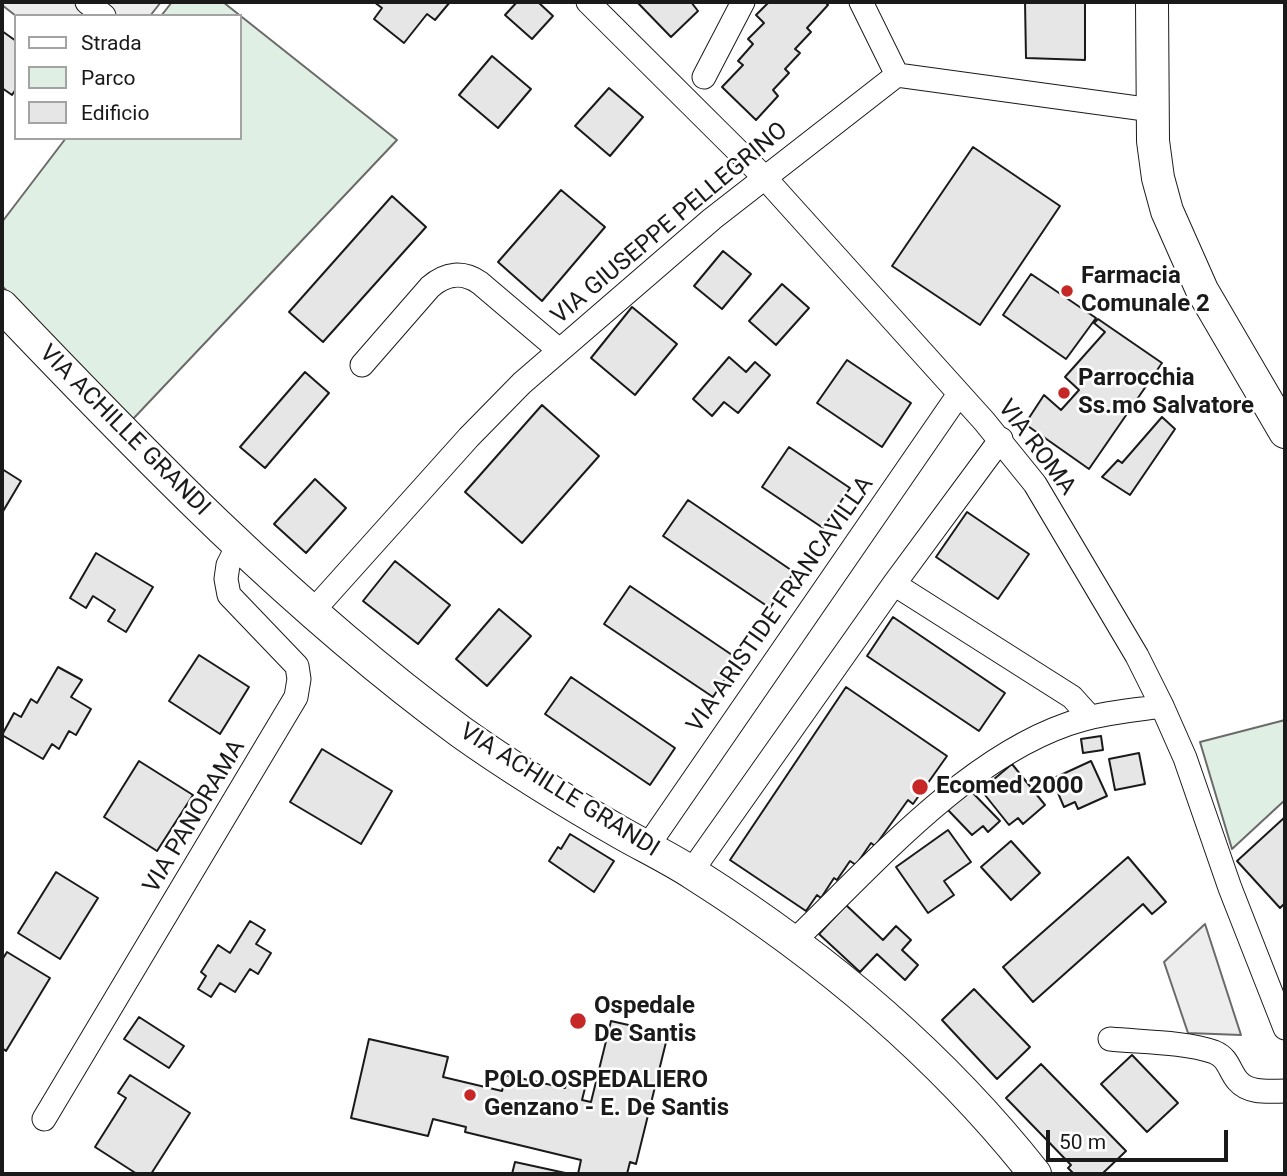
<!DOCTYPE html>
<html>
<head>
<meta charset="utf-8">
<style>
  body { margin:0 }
  #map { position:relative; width:1287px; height:1176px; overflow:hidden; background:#fff; font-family:Roboto,sans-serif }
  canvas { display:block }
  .frame { position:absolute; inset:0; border:4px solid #1a1a1a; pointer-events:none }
  .legend { position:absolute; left:14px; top:14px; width:228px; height:126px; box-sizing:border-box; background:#fff; border:2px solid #a3a3a3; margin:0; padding:9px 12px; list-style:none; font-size:21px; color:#1a1a1a }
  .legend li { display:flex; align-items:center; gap:14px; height:35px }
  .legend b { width:35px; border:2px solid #a3a3a3 }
  .scale { position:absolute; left:1046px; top:1130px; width:182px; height:32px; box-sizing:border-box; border:4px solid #1a1a1a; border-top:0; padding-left:9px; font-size:21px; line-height:24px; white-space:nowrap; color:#1a1a1a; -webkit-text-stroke:5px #fff; paint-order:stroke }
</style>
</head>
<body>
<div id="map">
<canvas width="1287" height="1176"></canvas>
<div class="frame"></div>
<ul class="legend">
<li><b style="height:9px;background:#fff"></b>Strada</li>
<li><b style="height:19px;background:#e0efe3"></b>Parco</li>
<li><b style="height:19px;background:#e6e6e6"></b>Edificio</li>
</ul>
<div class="scale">50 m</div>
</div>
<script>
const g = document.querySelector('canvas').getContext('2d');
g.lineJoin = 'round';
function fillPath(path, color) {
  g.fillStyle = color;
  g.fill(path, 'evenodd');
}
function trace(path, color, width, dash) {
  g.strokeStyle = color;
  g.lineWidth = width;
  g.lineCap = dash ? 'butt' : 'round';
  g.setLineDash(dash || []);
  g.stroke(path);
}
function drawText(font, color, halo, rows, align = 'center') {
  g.font = font + ' Roboto,sans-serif';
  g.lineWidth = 5;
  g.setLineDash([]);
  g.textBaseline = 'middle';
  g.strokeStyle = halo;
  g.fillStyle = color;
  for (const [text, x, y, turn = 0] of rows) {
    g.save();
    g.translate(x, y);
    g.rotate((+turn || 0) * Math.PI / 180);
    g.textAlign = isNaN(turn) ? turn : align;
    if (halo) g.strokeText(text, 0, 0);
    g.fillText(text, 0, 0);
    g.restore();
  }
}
const green = new Path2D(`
  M 172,2 L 223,2 L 397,140 L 133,419 L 2,286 L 2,222 L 66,138 L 240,138 L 240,16 L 161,16 Z
  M 1285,720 L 1285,800 L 1232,849 L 1200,742 Z`);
fillPath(green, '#e0efe3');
trace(green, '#6a6a6a', 2);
const parking = new Path2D(`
  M 2,2 L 161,2 L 150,16 L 16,16 L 2,5 Z
  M 1205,924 L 1241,1035 L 1188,1033 L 1164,962 Z`);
fillPath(parking, '#ededed');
trace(parking, '#6a6a6a', 2);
const building = new Path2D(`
  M 374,2 L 450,2 L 435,20 L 427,14 L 404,43 L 374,19 L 382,8 Z
  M 517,2 L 538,2 L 553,16 L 532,39 L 505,15 Z
  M 637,2 L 691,2 L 698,11 L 671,37 Z
  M 769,2 L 825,2 L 828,5 L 807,28 L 811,32 L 795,49 L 800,53 L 785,69 L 789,73 L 773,90 L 778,96 L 756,120 L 722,87 L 743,65 L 738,61 L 753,44 L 748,39 L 764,23 L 756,15 Z
  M 1025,2 L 1085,2 L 1085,60 L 1026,58 Z
  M 2,31 L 16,41 L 16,89 L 12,95 L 2,88 Z
  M 492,56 L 531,89 L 498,128 L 459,95 Z
  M 609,88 L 643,117 L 610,156 L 575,126 Z
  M 973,147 L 1060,206 L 980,325 L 892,266 Z
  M 561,190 L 605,227 L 542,301 L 498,262 Z
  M 392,196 L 426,227 L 323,342 L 289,312 Z
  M 723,251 L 751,274 L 722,309 L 694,286 Z
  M 1031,274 L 1096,318 L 1066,359 L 1003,315 Z
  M 782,284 L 809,308 L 776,345 L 749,321 Z
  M 632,307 L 677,344 L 635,395 L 591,358 Z
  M 1098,319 L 1162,363 L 1089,469 L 1025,424 L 1044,395 L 1061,410 L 1079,390 L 1065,377 L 1105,332 L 1094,323 Z
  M 729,357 L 746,372 L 755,362 L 770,375 L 738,413 L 724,402 L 712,416 L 693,399 Z
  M 847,360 L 911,403 L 882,447 L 817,403 Z
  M 305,372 L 329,393 L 265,468 L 240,447 Z
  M 542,405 L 599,456 L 522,543 L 465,492 Z
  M 1162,417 L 1175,429 L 1130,495 L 1102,477 L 1118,460 L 1122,463 Z
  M 789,447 L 850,488 L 823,528 L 762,487 Z
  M 2,469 L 21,481 L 2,513 Z
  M 315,479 L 346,508 L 306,553 L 274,524 Z
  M 688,500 L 794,572 L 770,608 L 663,536 Z
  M 967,512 L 1029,554 L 998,599 L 936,557 Z
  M 96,553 L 153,587 L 126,632 L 108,621 L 115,610 L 93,596 L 86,608 L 70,598 Z
  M 395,561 L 450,605 L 418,644 L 363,601 Z
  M 630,586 L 738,659 L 713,697 L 604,624 Z
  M 499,609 L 531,636 L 487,686 L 456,659 Z
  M 893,617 L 1005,693 L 979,731 L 867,656 Z
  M 199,655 L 249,687 L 220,734 L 169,701 Z
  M 58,667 L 82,680 L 71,697 L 91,709 L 76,735 L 69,731 L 59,749 L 52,744 L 43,759 L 2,735 L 14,713 L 21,717 L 31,699 L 37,703 Z
  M 571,677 L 675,748 L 650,785 L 545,714 Z
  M 846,687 L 947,756 L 913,804 L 908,800 L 875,846 L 871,843 L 856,865 L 850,861 L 837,880 L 834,878 L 821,898 L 817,895 L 806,911 L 730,860 Z
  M 1101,736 L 1103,750 L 1083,753 L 1081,739 Z
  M 322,749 L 392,791 L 361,844 L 290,802 Z
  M 1139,753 L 1145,784 L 1115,790 L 1109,759 Z
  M 139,761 L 193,795 L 157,851 L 104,817 Z
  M 1091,761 L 1107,796 L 1078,809 L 1075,802 L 1064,807 L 1052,779 Z
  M 1012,764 L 1045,805 L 1023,824 L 1018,818 L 1009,825 L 981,790 Z
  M 969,789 L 1000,821 L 988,832 L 983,826 L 972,835 L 948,810 Z
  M 1285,817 L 1285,903 L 1280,908 L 1237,861 Z
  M 948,830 L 971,862 L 944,881 L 954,895 L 928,913 L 896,867 Z
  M 570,834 L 614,861 L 594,892 L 549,861 L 558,847 L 561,849 Z
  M 1011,841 L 1040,873 L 1011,900 L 981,867 Z
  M 1128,857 L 1166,902 L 1152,914 L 1143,904 L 1033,1002 L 1003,967 Z
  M 56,872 L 98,898 L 60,959 L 18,933 Z
  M 846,905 L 883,940 L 896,926 L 911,940 L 902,950 L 918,965 L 905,980 L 877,954 L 860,972 L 819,934 Z
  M 250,921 L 265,930 L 256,944 L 271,953 L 258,974 L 250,969 L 235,992 L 220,983 L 211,997 L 198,989 L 206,976 L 201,972 L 218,945 L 230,953 Z
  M 7,952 L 50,978 L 6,1051 L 2,1048 L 2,960 Z
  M 974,989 L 1030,1047 L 997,1079 L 942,1020 Z
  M 139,1017 L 184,1046 L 169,1068 L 124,1039 Z
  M 611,1021 L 668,1034 L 636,1164 L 630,1162 L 627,1174 L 578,1174 L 581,1160 L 465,1132 L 466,1127 L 433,1119 L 428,1136 L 351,1118 L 369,1039 L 448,1057 L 443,1077 L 502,1091 L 506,1075 L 565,1088 L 568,1076 L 587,1080 L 582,1100 L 591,1102 Z
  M 1132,1055 L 1178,1103 L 1147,1132 L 1101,1084 Z
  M 1041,1064 L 1126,1151 L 1102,1174 L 1074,1174 L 1068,1168 L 1071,1165 L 1006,1098 Z
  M 130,1075 L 190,1113 L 151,1174 L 137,1174 L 95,1147 L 126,1098 L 118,1093 Z
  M 515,1162 L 570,1174 L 512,1174 Z`);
fillPath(building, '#e6e6e6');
trace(building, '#1a1a1a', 2);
const street = new Path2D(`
  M 87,2 L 104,16
  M 588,2 L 765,178 L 984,421 L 1035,484 L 1137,656 L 1162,706 L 1185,758 L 1230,888 L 1285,1028
  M 861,2 L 897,75
  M 704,77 L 743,2
  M 362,365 L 430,287 C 446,273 463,271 480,283 L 559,350
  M 894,584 L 1072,697 L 1090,717
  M 312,612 L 469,437 L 522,383 L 712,219 L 897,75 L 1152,110
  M 647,847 L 959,394
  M 691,872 L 894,584 L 1001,439
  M 794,941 C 872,866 964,760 1068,724 C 1098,713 1131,711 1162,706
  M 1110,1039 C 1141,1042 1186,1042 1214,1052 C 1229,1058 1229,1071 1238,1081 C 1249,1094 1270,1091 1285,1091
  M 44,1119 L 296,697 L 299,679 L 297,666 L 229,595 L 226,579 L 228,565 L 238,545`);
const secondary = new Path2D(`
  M 1152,2 L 1153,141 L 1158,178 L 1167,211 L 1202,290 L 1285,432
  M 2,306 C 146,457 292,608 461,732 C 513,769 567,802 623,834 C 646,847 671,859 694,874 C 822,955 941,1055 1035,1174`);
trace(street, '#1a1a1a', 25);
trace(secondary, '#1a1a1a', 34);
trace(street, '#fff', 23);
trace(secondary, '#fff', 32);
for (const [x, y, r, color] of [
  [1067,291,7,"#c62828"],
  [1064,393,7,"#c62828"],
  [920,787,9,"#c62828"],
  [578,1021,9,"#c62828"],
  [470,1095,7,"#c62828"]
]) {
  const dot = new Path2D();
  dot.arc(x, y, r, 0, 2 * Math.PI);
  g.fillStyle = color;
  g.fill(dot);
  trace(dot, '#fff', 2.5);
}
drawText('24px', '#1a1a1a', '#fff', [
  ["VIA GIUSEPPE PELLEGRINO",670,224,-40],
  ["VIA ACHILLE GRANDI",124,431,45],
  ["VIA ROMA",1036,448,53],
  ["VIA ARISTIDE FRANCAVILLA",781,605,-55],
  ["VIA ACHILLE GRANDI",559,791,32],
  ["VIA PANORAMA",195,817,-59]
]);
drawText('bold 24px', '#1a1a1a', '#fff', [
  ["Farmacia",1081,277],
  ["Comunale 2",1081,305],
  ["Parrocchia",1078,379],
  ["Ss.mo Salvatore",1078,407],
  ["Ecomed 2000",936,787],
  ["Ospedale",594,1007],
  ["De Santis",594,1035],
  ["POLO OSPEDALIERO",484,1081],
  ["Genzano - E. De Santis",484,1109]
], 'left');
</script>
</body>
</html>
